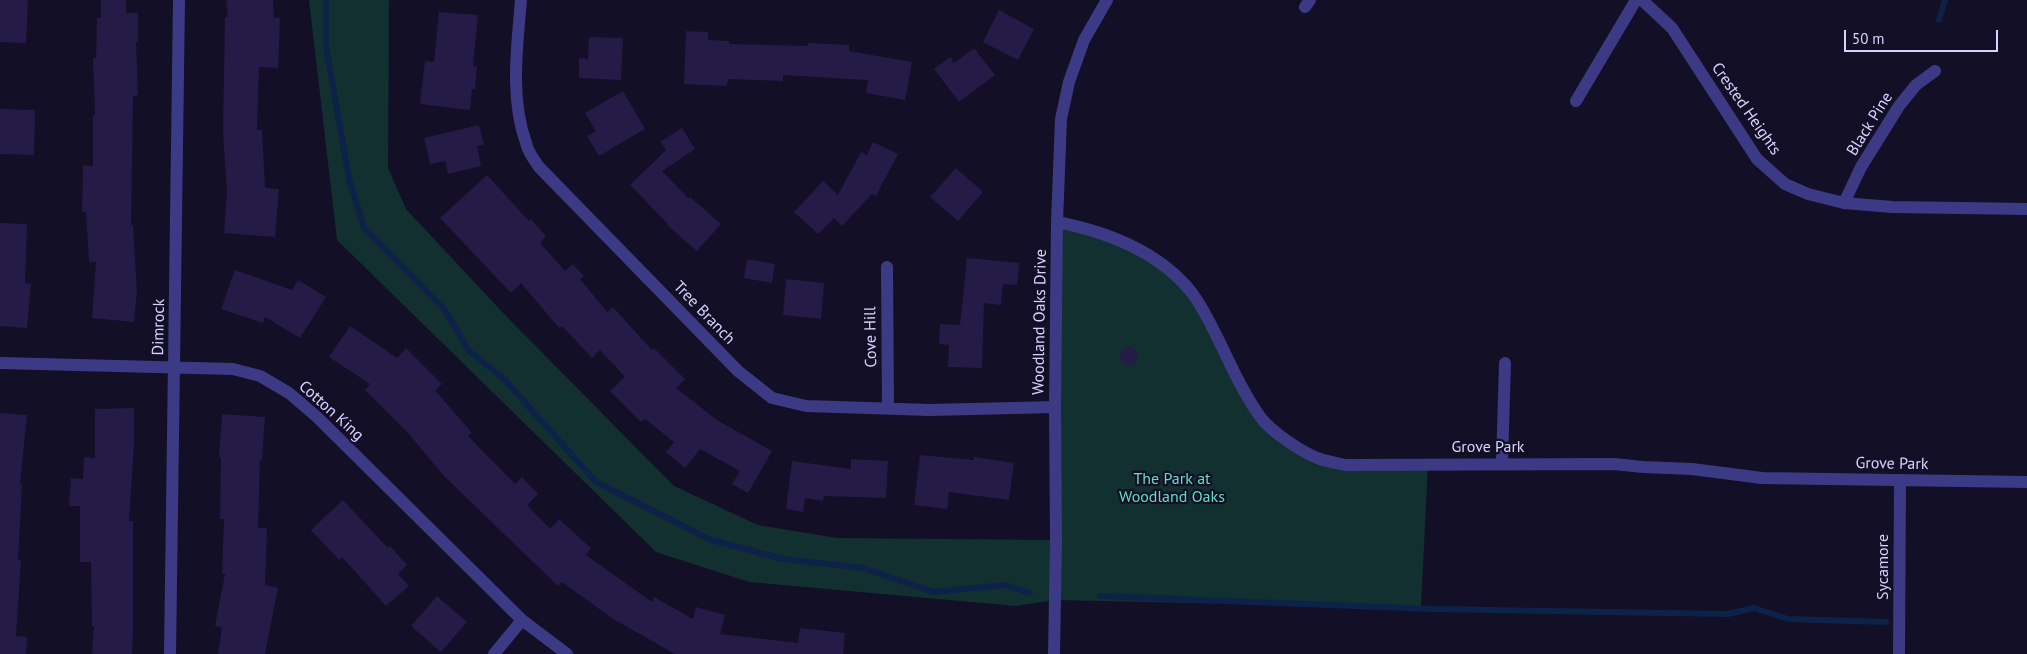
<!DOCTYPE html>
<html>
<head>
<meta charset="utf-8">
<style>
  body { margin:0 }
  #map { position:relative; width:2027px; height:654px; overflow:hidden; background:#130f26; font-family:"PT Sans",sans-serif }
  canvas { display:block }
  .scale { position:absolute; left:1844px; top:30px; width:154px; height:22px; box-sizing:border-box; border:2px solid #d9d4ff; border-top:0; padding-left:6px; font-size:15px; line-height:18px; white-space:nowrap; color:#d9d4ff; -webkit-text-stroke:4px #130f26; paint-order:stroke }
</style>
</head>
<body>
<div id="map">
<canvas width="2027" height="654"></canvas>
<div class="scale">50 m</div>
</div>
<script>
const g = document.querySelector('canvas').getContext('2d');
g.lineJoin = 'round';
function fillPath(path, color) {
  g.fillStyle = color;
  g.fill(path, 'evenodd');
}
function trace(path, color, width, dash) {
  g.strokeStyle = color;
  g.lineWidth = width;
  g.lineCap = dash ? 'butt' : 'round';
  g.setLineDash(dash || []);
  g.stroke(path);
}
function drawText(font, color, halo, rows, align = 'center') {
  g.font = font + ' "PT Sans",sans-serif';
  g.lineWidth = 4.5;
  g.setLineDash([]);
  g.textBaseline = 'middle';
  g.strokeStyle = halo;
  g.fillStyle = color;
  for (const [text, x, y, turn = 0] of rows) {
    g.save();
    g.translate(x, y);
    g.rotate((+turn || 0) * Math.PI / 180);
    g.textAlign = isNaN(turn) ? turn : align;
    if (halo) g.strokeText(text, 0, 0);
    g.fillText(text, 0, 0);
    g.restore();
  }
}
fillPath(new Path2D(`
  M 309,0 L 389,0 L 388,168 L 406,209 L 507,317 L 674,486 L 758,525 L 837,538 L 1056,540 L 1057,222 L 1129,243 L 1191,291 L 1262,420 L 1319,459 L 1428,464 L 1421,608 L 1055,600 L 1016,606 L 749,582 L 656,552 L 337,240 Z`), '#12302f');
trace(new Path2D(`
  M 326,0 L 326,46 L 349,179 L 364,228 L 444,309 L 469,351 L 504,379 L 596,482 L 711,540 L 783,559 L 863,568 L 933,592 L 1005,585 L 1030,593
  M 1939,20 L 1945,0
  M 1100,596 L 1431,609 L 1728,614 L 1754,608 L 1788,619 L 1886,622`), '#0c2248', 6);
fillPath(new Path2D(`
  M 0,0 L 28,0 L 26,43 L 0,42 Z
  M 101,0 L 126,0 L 126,13 L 138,13 L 138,42 L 136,42 L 138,95 L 133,96 L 131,225 L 133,225 L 137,292 L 134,322 L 92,318 L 96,262 L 89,262 L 86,212 L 82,212 L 83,165 L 93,166 L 93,115 L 95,115 L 93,58 L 96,58 L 97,18 L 101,18 Z
  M 226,0 L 273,0 L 274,18 L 280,18 L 278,68 L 259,67 L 257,130 L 262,130 L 265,188 L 279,189 L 275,237 L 224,233 L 227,191 L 223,132 L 225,17 L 228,17 Z
  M 999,10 L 1034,29 L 1018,60 L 983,42 Z
  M 439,12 L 478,15 L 473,66 L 477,67 L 475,89 L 472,89 L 470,110 L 420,104 L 425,61 L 434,62 Z
  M 686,31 L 708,32 L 708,40 L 729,41 L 729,44 L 808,46 L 808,43 L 849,45 L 849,51 L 912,62 L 905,100 L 866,93 L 868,80 L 783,75 L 783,81 L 728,79 L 727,86 L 684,84 Z
  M 589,37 L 623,38 L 621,80 L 579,78 L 579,58 L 588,59 Z
  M 974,48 L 995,75 L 959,102 L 934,69 L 950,57 L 954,63 Z
  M 623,91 L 645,129 L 599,156 L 587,136 L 596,131 L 585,113 Z
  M 0,109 L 35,110 L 34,155 L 0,154 Z
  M 479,125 L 484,145 L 477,146 L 481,166 L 448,174 L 445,161 L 430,164 L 424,138 Z
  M 682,128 L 695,149 L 662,171 L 689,199 L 690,197 L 721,224 L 697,251 L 667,225 L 668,224 L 630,185 L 666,150 L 660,142 Z
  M 873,142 L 898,154 L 876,196 L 872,194 L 842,226 L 834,218 L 818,234 L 794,212 L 823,181 L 838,195 L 861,152 L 867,155 Z
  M 956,168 L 983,192 L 958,221 L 930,197 Z
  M 487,175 L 529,221 L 531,219 L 546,236 L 540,243 L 565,271 L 573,264 L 584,276 L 580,279 L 607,312 L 613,307 L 652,350 L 654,348 L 685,379 L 676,388 L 717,420 L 772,451 L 748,493 L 732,484 L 740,471 L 700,449 L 685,468 L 666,452 L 674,442 L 645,419 L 641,422 L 610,391 L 625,377 L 600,350 L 592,358 L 562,326 L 559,328 L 521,283 L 511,293 L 440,218 Z
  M 0,223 L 27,224 L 25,283 L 31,284 L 27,328 L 0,326 Z
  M 967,258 L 1019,263 L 1017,285 L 1003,284 L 1001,305 L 984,303 L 982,368 L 948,367 L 949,345 L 939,344 L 940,324 L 960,325 Z
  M 747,259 L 775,264 L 772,283 L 744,278 Z
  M 235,270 L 292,290 L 298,280 L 326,297 L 300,338 L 265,317 L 263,323 L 221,309 Z
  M 786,279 L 824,283 L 821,319 L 783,315 Z
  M 350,326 L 397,358 L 406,348 L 442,384 L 435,390 L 472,433 L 468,436 L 515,484 L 522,477 L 538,494 L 527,505 L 550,529 L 559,519 L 591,548 L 586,555 L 652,602 L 654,597 L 693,619 L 696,607 L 725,615 L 720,634 L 798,643 L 800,628 L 845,633 L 843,654 L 675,654 L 613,619 L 562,582 L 558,586 L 444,476 L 408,433 L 365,390 L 370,384 L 329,357 Z
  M1120 356a9 9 0 1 1 18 0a9 9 0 1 1-18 0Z
  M 134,408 L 134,444 L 129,521 L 133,521 L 133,632 L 132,654 L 92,654 L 94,626 L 92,626 L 91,562 L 80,562 L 80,506 L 69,506 L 71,478 L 83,479 L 84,457 L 95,458 L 95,409 Z
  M 0,413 L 27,415 L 20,484 L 22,484 L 18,560 L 21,560 L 16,636 L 27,637 L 26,654 L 0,654 Z
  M 222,414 L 265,417 L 262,460 L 260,459 L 258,528 L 267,528 L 265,585 L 278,588 L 265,654 L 218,654 L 222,628 L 215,626 L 225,574 L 222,574 L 224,519 L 220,519 L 221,457 L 219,457 Z
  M 920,455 L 974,460 L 974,457 L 1014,463 L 1009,500 L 949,492 L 947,509 L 914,505 Z
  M 851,459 L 888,461 L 886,498 L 824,496 L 823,501 L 805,498 L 803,512 L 786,509 L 792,461 L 851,469 Z
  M 343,500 L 388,548 L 390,546 L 407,565 L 398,574 L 409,586 L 386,606 L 342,557 L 339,560 L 311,530 Z
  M 437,596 L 467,622 L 441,652 L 411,626 Z`), '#241b47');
trace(new Path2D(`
  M 521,0 C 517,47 510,98 526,143 C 528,152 534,160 539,167 L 738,371 L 772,398 L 806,406 L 930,410 L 1055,407
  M 1642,0 L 1672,28 L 1757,159 L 1785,184 L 1808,194 L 1844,203 L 1892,207 L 2027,209
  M 1305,7 L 1310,0
  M 1576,101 L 1636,0
  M 1844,203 L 1861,167 L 1899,106 L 1916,85 L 1935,71
  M 1057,222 C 1108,232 1159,251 1192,293 C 1204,309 1212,327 1221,345 C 1233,370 1245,396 1261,418 C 1273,433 1303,453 1320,459 C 1329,462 1338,463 1346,465 L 1614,464 L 1643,467 L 1692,469 L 1762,478 L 2027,482
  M 887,267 L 888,407
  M 0,363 L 233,369 L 260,376 L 289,393 L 317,417 L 522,620 L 567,654
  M 1502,463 L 1505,363
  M 170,654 L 179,0
  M 494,654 L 522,620
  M 1899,654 L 1900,481`), '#3d3a85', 12);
trace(new Path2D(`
  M 1054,654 L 1056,540 L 1055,407 L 1057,222 L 1061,119 L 1069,82 L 1084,40 L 1107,0`), '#3d3a85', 12);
drawText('16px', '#d9d4ff', '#130f26', [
  ["Crested Heights",1746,109,55],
  ["Black Pine",1870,124,-58],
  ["Tree Branch",704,313,46],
  ["Woodland Oaks Drive",1040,322,-89],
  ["Dimrock",159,327,-89],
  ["Cove Hill",871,337,-91],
  ["Cotton King",331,411,42],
  ["Grove Park",1488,447],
  ["Grove Park",1892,464,1],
  ["Sycamore",1883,567,-90]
]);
drawText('16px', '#5fe0c0', '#130f26', [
  ["The Park at",1172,479],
  ["Woodland Oaks",1172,497]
]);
</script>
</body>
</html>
